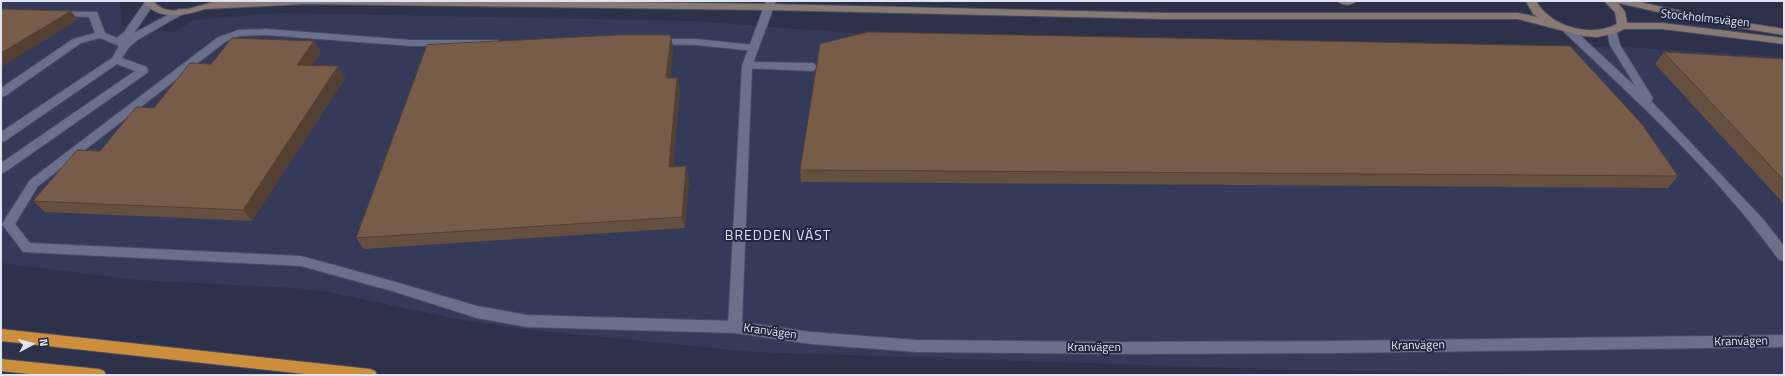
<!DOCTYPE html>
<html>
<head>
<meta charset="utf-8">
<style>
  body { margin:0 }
  #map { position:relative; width:1785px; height:376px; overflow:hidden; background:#2d314a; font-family:"Titillium Web",sans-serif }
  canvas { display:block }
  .frame { position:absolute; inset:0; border:2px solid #e0e4f4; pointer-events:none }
  .north { position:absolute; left:12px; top:324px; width:40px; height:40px; -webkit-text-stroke:3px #23273f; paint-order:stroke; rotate:83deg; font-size:11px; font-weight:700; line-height:16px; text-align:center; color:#e0e4f4 }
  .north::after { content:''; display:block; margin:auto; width:14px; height:18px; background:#e0e4f4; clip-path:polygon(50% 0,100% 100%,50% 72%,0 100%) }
</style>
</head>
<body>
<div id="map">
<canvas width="1785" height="376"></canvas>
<div class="frame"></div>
<div class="north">N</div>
</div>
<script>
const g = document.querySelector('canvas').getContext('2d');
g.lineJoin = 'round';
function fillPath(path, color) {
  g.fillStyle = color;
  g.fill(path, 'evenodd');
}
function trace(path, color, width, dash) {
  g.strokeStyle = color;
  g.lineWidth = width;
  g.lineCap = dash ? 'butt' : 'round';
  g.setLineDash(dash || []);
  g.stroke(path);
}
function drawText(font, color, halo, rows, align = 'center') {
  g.font = font + ' "Titillium Web",sans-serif';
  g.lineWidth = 4;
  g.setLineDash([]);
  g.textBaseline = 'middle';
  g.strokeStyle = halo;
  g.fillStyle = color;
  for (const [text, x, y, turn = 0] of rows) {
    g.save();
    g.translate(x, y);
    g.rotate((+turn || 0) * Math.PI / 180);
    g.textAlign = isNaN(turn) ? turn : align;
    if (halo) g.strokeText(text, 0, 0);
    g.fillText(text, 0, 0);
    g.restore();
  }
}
fillPath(new Path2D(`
  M 1,1 L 120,1 L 122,26 L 174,32 L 194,20 L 280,13 L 693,21 L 865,34 L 1530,48 L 1625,47 L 1784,57 L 1784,375 L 1615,375 L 1295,370 L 753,352 L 522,329 L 451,318 L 329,292 L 295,288 L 137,280 L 1,263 Z`), '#353a5a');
const lane = new Path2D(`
  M 149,1 L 154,4 L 134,33 L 179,9 L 187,9 L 188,11 L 139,39 L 129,47 L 122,58 L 147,67 L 148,70 L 147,73 L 5,172 L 1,173 L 1,163 L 135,71 L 117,64 L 5,141 L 1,142 L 1,132 L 112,58 L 119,46 L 100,38 L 81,43 L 5,96 L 1,97 L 1,88 L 73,39 L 95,33 L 89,17 L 56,16 L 52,15 L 51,13 L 52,11 L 97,12 L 105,33 L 117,38 L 124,32 L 145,2 Z
  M 266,29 L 411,40 L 497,40 L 502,43 L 497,46 L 411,46 L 266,35 L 239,36 L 225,42 L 38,186 L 15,224 L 30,243 L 301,256 L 392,281 L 477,306 L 527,315 L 735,321 L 740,323 L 742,327 L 740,331 L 735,333 L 527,327 L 477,318 L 392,291 L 301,266 L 23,252 L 2,224 L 30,180 L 217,38 L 238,30 Z
  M 655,39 L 696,39 L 754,45 L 759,48 L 754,51 L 696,45 L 651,44 L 650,42 L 651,40 Z
  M 747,62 L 813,63 L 818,67 L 813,71 L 743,68 L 742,66 L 743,64 Z`);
const street = new Path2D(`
  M 766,1 L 776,1 L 752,66 L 742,322 L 811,332 L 917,340 L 1125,342 L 1336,341 L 1784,335 L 1784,347 L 1336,353 L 1125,354 L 917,352 L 811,344 L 735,333 L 730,331 L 728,327 L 742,66 Z
  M 1568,27 L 1572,28 L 1636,87 L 1610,45 L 1607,31 L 1608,29 L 1616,29 L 1620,45 L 1653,98 L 1651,101 L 1763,219 L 1784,246 L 1784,261 L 1779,260 C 1718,175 1640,104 1564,32 L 1563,30 L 1564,28 Z`);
const secondary = new Path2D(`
  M 143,1 L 153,1 C 171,23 205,0 219,2 L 543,1 L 768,4 L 1164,13 L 1518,13 L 1538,17 L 1533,14 L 1526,1 L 1536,1 C 1551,27 1591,38 1617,24 L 1615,12 L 1604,1 L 1615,1 L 1617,3 L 1616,1 L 1635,1 L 1703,16 L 1784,29 L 1784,35 L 1703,22 L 1618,3 L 1625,12 L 1627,23 L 1662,23 L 1784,38 L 1784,44 L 1662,29 L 1624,29 L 1616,33 L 1597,37 L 1583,36 L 1518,19 L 1164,19 L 768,10 L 307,4 L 205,9 C 184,16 157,21 143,1 Z
  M 1338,1 L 1356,1 C 1352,6 1342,6 1338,1 Z`);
const highway = new Path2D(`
  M 1,329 L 370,369 L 375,371 L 377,375 L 314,375 L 1,341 Z
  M 1,359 L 99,369 L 104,371 L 106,375 L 39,375 L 1,371 Z`);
trace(lane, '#4a4d62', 2);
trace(street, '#4a4d62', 2);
trace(secondary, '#4a4d62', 2);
trace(highway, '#4a4d62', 2);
fillPath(lane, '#6a708c');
fillPath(street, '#6a708c');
fillPath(secondary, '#887974');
fillPath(highway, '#cd8f3c');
fillPath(new Path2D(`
  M 314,41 L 321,53 L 312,65 L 338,66 L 345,78 L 252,221 L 45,212 L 33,201 L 100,151 L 154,108 L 211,64 Z
  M 673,47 L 670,78 L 677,78 L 680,89 L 673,167 L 689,178 L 685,228 L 364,249 L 356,238 Z
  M 1664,52 L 1784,59 L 1784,204 L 1655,64 Z
  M 800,170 L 1678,176 L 1668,188 L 801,182 Z`), '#654f3f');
fillPath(new Path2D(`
  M 71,11 L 78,20 L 1,67 L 1,53 Z
  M 671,35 L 673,47 L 669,90 L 666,78 Z
  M 314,41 L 321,53 L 304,77 L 297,65 Z
  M 338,66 L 345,78 L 252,221 L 243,210 Z
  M 677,78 L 680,89 L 672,179 L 669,167 Z
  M 686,166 L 689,178 L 685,228 L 682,217 Z`), '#534033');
const building = new Path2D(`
  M 1,9 L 71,11 L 1,53 Z
  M 868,32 L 1570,46 L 1641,123 L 1678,176 L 800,170 L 820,44 Z
  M 617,35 L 671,35 L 666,78 L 677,78 L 669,167 L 686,166 L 682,217 L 356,238 L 427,45 Z
  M 232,38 L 314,41 L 297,65 L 338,66 L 243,210 L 33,201 L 77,150 L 100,151 L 136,107 L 154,108 L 190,63 L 211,64 Z
  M 1664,52 L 1784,59 L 1784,180 Z`);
fillPath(building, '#765c49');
trace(building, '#534033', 1);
drawText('12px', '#e0e4f4', '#23273f', [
  ["Stockholmsvägen",1705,19,6],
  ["Kranvägen",770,332,8],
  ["Kranvägen",1741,342,-1],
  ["Kranvägen",1418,346,-1],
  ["Kranvägen",1094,348]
]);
g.letterSpacing = '1px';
drawText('14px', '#dae0fa', '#23273f', [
  ["BREDDEN VÄST",778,237]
]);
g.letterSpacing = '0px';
</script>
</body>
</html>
